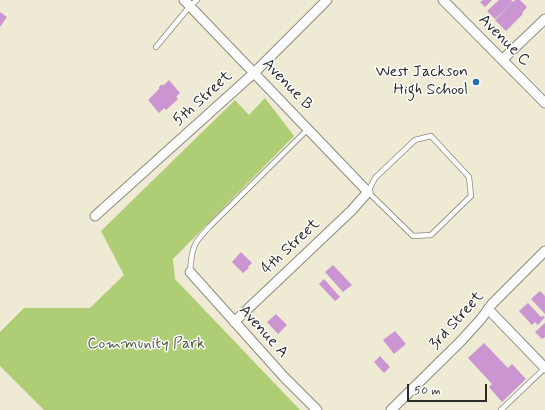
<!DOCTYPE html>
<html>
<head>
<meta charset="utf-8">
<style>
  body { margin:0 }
  #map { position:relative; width:545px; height:410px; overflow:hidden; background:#eeead3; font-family:Mynerve,sans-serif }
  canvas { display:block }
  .scale { position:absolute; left:407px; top:384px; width:80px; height:18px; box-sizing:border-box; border:2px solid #2b2b2b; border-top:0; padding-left:5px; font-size:12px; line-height:14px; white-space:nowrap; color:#2b2b2b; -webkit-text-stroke:3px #fff; paint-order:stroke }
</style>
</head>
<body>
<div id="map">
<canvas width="545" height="410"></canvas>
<div class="scale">50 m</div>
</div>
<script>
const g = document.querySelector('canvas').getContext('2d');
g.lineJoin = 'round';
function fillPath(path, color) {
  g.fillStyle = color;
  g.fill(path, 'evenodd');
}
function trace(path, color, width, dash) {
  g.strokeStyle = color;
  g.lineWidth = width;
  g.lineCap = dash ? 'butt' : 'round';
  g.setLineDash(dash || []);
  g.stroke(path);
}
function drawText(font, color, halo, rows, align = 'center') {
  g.font = font + ' Mynerve,sans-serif';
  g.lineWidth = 3;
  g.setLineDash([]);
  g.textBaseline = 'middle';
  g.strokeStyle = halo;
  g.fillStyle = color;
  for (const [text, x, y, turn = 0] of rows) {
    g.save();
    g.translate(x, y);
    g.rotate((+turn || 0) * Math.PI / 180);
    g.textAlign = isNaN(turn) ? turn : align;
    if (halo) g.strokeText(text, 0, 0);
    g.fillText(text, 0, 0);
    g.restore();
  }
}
fillPath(new Path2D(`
  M 265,98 L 294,136 L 173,259 L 175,279 L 300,410 L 44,410 L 0,366 L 0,332 L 24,308 L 90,308 L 124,275 L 101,231 L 235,100 L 249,115 Z`), '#aecd74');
fillPath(new Path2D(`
  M 483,0 L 492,0 L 485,7 L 480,2 Z
  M 499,0 L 511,0 L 513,2 L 495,19 L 487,11 Z
  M 515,0 L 520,0 L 527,7 L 522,13 L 523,14 L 506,31 L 495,20 Z
  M 0,12 L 7,17 L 0,27 Z
  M 169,80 L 180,93 L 176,97 L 178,99 L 166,110 L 164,108 L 159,113 L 148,100 L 159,89 L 159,87 L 161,85 L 164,85 Z
  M 241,252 L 252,263 L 248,267 L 249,268 L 243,273 L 232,262 Z
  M 333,265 L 352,285 L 343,292 L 325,272 Z
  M 324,279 L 340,297 L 335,301 L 319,284 Z
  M 540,291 L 545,296 L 545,314 L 531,299 Z
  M 528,303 L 541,317 L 543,316 L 545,317 L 538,325 L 535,322 L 532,325 L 519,311 Z
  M 276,314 L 287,325 L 278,334 L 267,322 Z
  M 545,323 L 545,337 L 542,339 L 535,332 Z
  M 395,331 L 406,344 L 394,354 L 383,340 Z
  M 484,343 L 508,368 L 512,364 L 526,379 L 502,402 L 489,387 L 492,384 L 468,358 Z
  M 380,356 L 390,367 L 384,373 L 374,362 Z`), '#ca95d0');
const lane = new Path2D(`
  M 156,47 L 190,6 L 197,0
  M 431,136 L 469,177 L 471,196 L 431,235 L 413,236 L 368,192 L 375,178 L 415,140 Z
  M 190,272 C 191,262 191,251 196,243 C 199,237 205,232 209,227 L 308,129
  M 501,410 L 545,368`);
const street = new Path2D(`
  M 184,0 L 368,192 L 351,211 L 234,322
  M 443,0 L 545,103
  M 502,60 L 545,19
  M 95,216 L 254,73 L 327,0
  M 190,272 L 284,377 L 317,410
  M 488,309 L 545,368
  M 391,410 L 461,341 L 481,319 L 492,304 L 545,251`);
trace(lane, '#8c8a7f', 6);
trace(street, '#8c8a7f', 11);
trace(lane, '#fff', 4.5);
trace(street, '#fff', 9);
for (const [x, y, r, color] of [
  [476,82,4,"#1f6fb2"]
]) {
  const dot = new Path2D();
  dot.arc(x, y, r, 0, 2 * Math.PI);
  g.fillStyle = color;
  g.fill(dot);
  trace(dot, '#fff', 1.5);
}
drawText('16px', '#2b2b2b', '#fff', [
  ["Avenue C",504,41,45],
  ["Avenue B",287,85,46],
  ["5th Street",203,99,-42],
  ["4th Street",291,247,-43],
  ["3rd Street",457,321,-48],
  ["Avenue A",263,332,48]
]);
drawText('16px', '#2b2b2b', '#fff', [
  ["West Jackson",468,73],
  ["High School",468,91]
], 'right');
drawText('16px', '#525c41', '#fff', [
  ["Community Park",146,345]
]);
</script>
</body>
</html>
